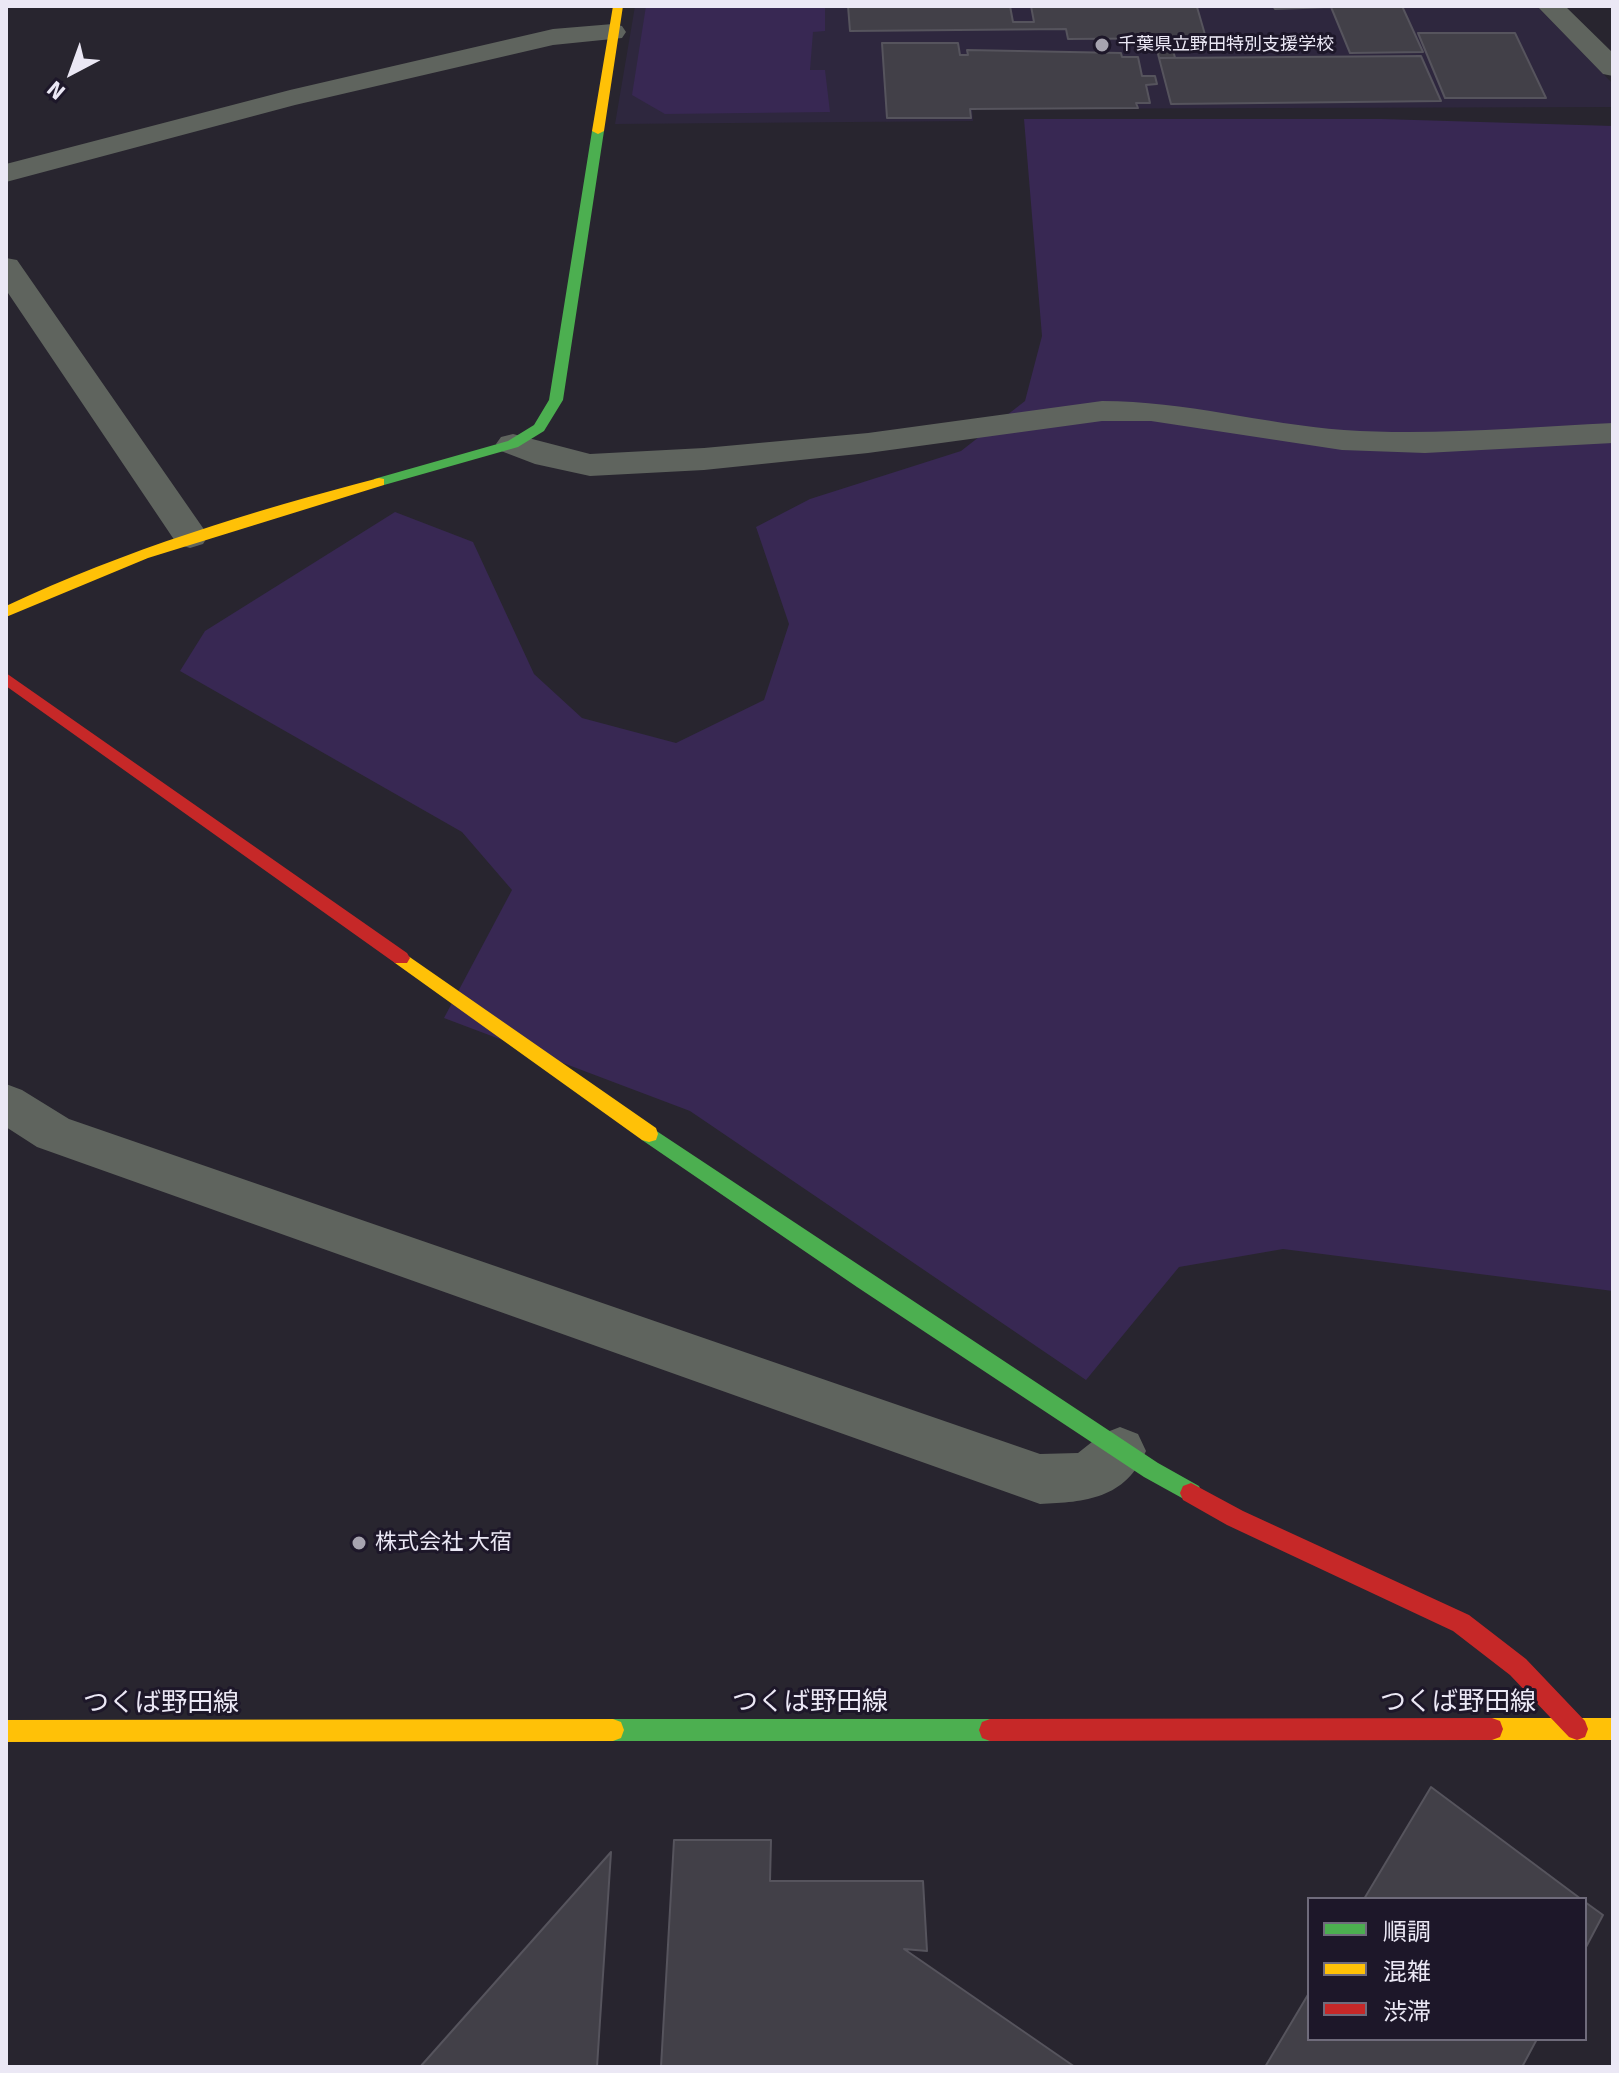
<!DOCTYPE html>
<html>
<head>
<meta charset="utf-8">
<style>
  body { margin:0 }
  #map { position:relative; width:1619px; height:2073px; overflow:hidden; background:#28252f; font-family:Signika,"Noto Sans JP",sans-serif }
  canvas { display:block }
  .frame { position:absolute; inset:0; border:8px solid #ebe8f5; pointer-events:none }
  .legend { position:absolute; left:1307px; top:1897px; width:280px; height:144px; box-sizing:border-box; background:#1d1729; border:2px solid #6f6b7b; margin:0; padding:10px 14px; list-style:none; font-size:24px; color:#ebe8f5 }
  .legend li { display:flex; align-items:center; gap:16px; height:40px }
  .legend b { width:40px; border:2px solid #6f6b7b }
  .north { position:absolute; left:32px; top:32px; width:80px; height:80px; -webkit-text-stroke:6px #1d1729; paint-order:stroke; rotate:221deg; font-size:22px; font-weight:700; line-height:32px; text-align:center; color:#ebe8f5 }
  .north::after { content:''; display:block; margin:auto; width:28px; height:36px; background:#ebe8f5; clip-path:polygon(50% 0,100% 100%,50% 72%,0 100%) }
</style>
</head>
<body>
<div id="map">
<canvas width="1619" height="2073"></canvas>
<div class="frame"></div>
<ul class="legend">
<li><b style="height:10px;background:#4caf50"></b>順調</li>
<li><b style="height:10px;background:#ffc107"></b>混雑</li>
<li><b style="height:10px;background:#c62828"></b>渋滞</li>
</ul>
<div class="north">N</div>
</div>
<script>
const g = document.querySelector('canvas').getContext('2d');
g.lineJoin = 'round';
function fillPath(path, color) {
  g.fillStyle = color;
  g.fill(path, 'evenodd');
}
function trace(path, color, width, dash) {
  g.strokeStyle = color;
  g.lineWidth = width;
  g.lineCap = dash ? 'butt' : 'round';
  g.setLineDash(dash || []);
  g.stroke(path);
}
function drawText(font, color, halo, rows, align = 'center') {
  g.font = font + ' Signika,"Noto Sans JP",sans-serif';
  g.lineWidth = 6;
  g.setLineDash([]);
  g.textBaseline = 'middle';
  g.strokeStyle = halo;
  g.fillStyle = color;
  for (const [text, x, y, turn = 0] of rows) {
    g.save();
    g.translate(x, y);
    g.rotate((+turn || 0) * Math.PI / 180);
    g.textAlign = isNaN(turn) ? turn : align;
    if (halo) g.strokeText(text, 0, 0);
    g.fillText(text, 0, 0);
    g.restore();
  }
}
fillPath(new Path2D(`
  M 635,6 L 1537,6 L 1613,84 L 1613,107 L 972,109 L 973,121 L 615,124 Z`), '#2e273e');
fillPath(new Path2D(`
  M 646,6 L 825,6 L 825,31 L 813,32 L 810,70 L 825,70 L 830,112 L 665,114 L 632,95 Z
  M 1024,119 L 1382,119 L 1613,126 L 1613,1291 L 1283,1249 L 1179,1267 L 1086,1380 L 690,1111 L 444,1018 L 512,890 L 462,832 L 180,671 L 205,631 L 395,512 L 473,542 L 534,674 L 582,718 L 676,743 L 764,700 L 789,624 L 756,527 L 810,499 L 961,451 L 1025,401 L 1042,336 Z`), '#382853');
const building = new Path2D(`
  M 848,6 L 1010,6 L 1013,22 L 1034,22 L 1031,6 L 1402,6 L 1423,52 L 1350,53 L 1331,7 L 1275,9 L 1273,6 L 1197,7 L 1206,38 L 1068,39 L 1066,29 L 850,31 Z
  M 1418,33 L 1515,33 L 1546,98 L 1445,98 Z
  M 1154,38 L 1170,38 L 1175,58 L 1159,58 Z
  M 882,43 L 958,43 L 960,55 L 968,55 L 967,50 L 1121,53 L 1122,57 L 1138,57 L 1142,76 L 1155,76 L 1157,84 L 1146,85 L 1150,103 L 1136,103 L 1138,108 L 970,109 L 971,118 L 887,118 Z
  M 1421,56 L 1441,101 L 1171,104 L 1159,58 Z
  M 1431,1787 L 1581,1899 L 1364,1899 Z
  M 674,1840 L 771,1840 L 770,1881 L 923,1881 L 927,1951 L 904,1949 L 1075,2067 L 661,2067 Z
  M 611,1852 L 597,2067 L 420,2067 Z
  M 1585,1902 L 1603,1915 L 1585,1949 Z
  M 1309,1993 L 1309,2039 L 1537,2039 L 1522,2067 L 1265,2067 Z`);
fillPath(building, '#424048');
trace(building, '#56545d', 2);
fillPath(new Path2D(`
  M 1537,6 L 1565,6 L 1613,53 L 1613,76 L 1603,74 Z
  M 613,24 L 622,26 L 626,32 L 622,38 L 553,45 L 295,105 L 6,182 L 6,164 L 290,90 L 553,29 Z
  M 6,258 L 17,260 L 203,528 L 208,536 L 203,544 L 190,548 L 177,544 L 6,290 Z
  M 1102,401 C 1186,401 1262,424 1344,430 C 1434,436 1524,427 1613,423 L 1613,443 L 1425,453 L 1342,450 L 1151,421 L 1102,421 L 868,453 L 704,470 L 590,476 L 535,464 L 501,451 L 496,444 L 501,437 L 513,434 L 590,454 L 704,448 L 868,433 Z
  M 6,1084 L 22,1090 L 69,1119 L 1040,1454 L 1078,1453 L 1102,1434 L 1120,1427 L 1138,1434 L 1146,1451 C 1125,1499 1086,1502 1040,1504 L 37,1147 L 6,1127 Z`), '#5f645e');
fillPath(new Path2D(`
  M 598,128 L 604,131 L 563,400 L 544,431 L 518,447 L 384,485 L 374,485 L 374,479 L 508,441 L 534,425 L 549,400 L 592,131 Z
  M 649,1126 L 1158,1463 L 1199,1486 L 1202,1493 L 1199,1500 L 1191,1503 L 1144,1477 L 857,1287 L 642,1140 L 640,1134 L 642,1128 Z
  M 613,1719 L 990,1719 L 998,1722 L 1001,1730 L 998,1738 L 990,1741 L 613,1741 L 605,1738 L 602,1730 L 605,1722 Z`), '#4caf50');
fillPath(new Path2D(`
  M 613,6 L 623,6 L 604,131 L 598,134 L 592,131 Z
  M 379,478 L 384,479 L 384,485 L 148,558 L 6,617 L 6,606 C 125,550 252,511 379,478 Z
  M 401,951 L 656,1128 L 658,1134 L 656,1140 L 649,1142 L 642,1140 L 395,963 L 392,958 Z
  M 1492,1718 L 1613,1718 L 1613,1740 L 1492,1740 L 1484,1737 L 1481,1729 L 1484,1721 Z
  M 613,1719 L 621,1722 L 624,1730 L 621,1738 L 613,1741 L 6,1742 L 6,1720 Z`), '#ffc107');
fillPath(new Path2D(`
  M 6,673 L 407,953 L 410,958 L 407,963 L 395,963 L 6,686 Z
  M 1191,1483 L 1243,1511 L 1469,1615 L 1526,1659 L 1585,1721 L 1588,1729 L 1585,1737 L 1577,1740 L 1569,1737 L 1510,1675 L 1453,1631 L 1227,1525 L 1183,1500 L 1180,1493 L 1183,1486 Z
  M 1492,1718 L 1500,1721 L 1503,1729 L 1500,1737 L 1492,1740 L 990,1741 L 982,1738 L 979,1730 L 982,1722 L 990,1719 Z`), '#c62828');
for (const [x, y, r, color] of [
  [1102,45,8,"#a7a4b0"],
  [359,1543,8,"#a7a4b0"]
]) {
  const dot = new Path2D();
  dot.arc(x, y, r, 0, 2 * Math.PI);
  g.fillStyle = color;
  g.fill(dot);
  trace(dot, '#1d1729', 3);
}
drawText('18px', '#ebe8f5', '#1d1729', [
  ["千葉県立野田特別支援学校",1118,45]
], 'left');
drawText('22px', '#ebe8f5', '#1d1729', [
  ["株式会社 大宿",375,1543]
], 'left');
drawText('26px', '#ebe8f5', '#1d1729', [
  ["つくば野田線",810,1703],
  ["つくば野田線",1458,1703],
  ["つくば野田線",161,1704]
]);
</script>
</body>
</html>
